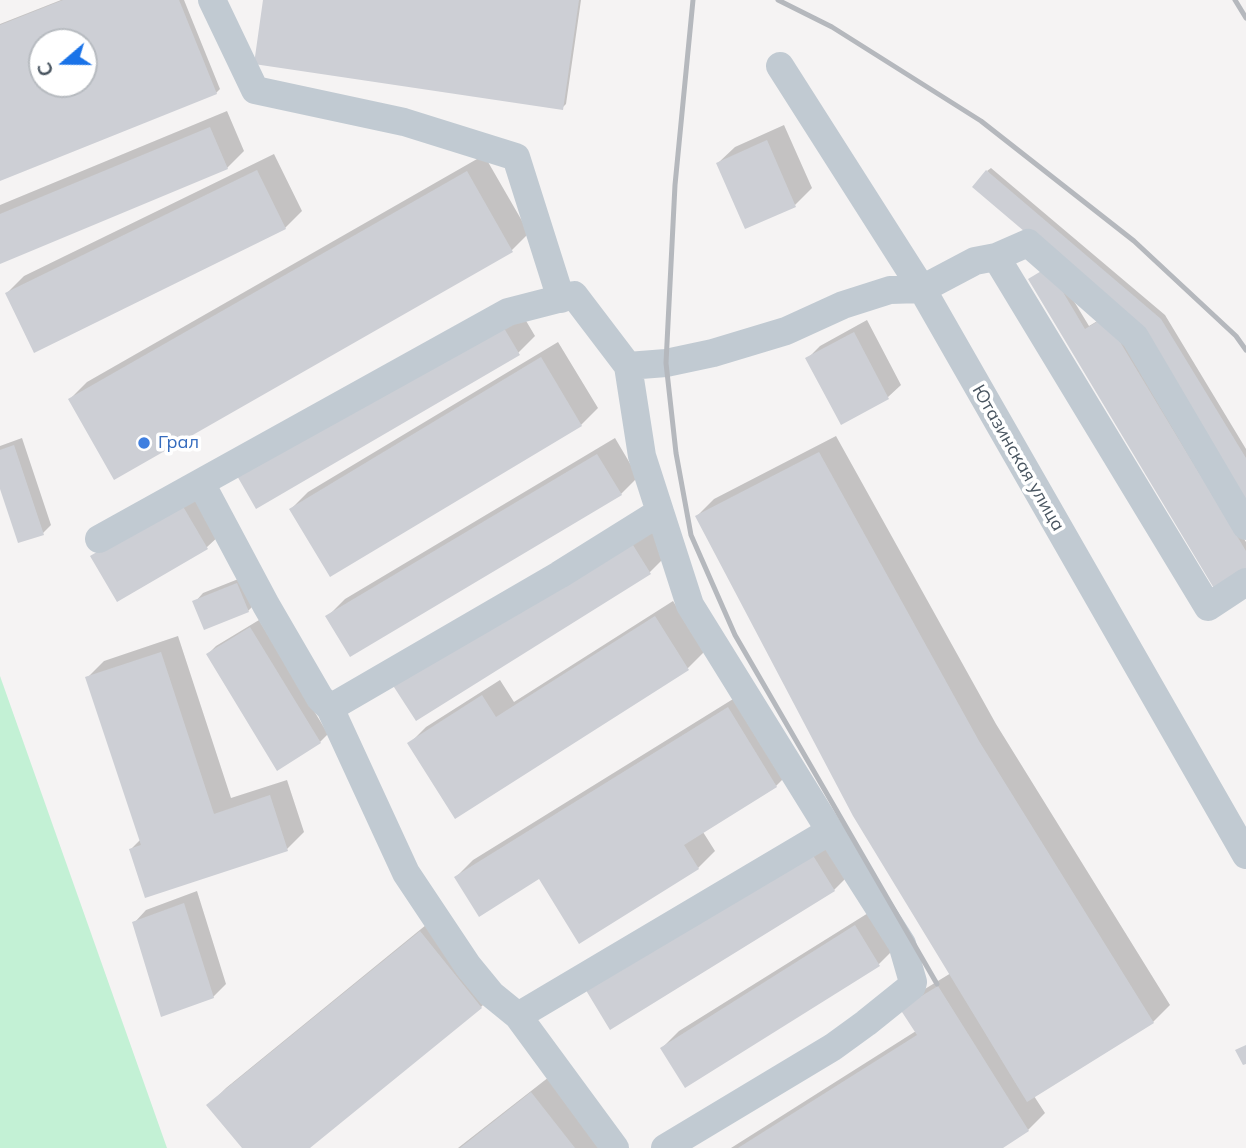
<!DOCTYPE html>
<html>
<head>
<meta charset="utf-8">
<style>
  body { margin:0 }
  #map { position:relative; width:1246px; height:1148px; overflow:hidden; background:#f5f3f3; font-family:Mulish,sans-serif }
  canvas { display:block }
  .north { position:absolute; left:28px; top:28px; width:70px; height:70px; box-sizing:border-box; background:#fff; border:2px solid #b7bbc0; border-radius:50%; rotate:250deg; font-size:19px; font-weight:700; line-height:28px; text-align:center; color:#4a5661 }
  .north::after { content:''; display:block; margin:auto; width:24px; height:32px; background:#1a73e8; clip-path:polygon(50% 0,100% 100%,50% 72%,0 100%) }
</style>
</head>
<body>
<div id="map">
<canvas width="1246" height="1148"></canvas>
<div class="north">С</div>
</div>
<script>
const g = document.querySelector('canvas').getContext('2d');
g.lineJoin = 'round';
function fillPath(path, color) {
  g.fillStyle = color;
  g.fill(path, 'evenodd');
}
function trace(path, color, width, dash) {
  g.strokeStyle = color;
  g.lineWidth = width;
  g.lineCap = dash ? 'butt' : 'round';
  g.setLineDash(dash || []);
  g.stroke(path);
}
function drawText(font, color, halo, rows, align = 'center') {
  g.font = font + ' Mulish,sans-serif';
  g.lineWidth = 7;
  g.setLineDash([]);
  g.textBaseline = 'middle';
  g.strokeStyle = halo;
  g.fillStyle = color;
  for (const [text, x, y, turn = 0] of rows) {
    g.save();
    g.translate(x, y);
    g.rotate((+turn || 0) * Math.PI / 180);
    g.textAlign = isNaN(turn) ? turn : align;
    if (halo) g.strokeText(text, 0, 0);
    g.fillText(text, 0, 0);
    g.restore();
  }
}
fillPath(new Path2D(`
  M 0,676 L 167,1148 L 0,1148 Z`), '#c3f1d5');
fillPath(new Path2D(`
  M 61,0 L 184,0 L 220,89 L 216,93 L 0,179 L 0,24 ZM 42,42 L 84,42 L 84,84 L 42,84 Z
  M 265,0 L 581,0 L 566,104 L 562,108 Z
  M 227,111 L 244,151 L 227,168 L 0,262 L 0,205 Z
  M 784,125 L 812,188 L 795,205 L 718,163 L 735,147 Z
  M 274,154 L 302,211 L 285,228 L 7,293 L 24,276 Z
  M 484,155 L 529,233 L 512,250 L 70,399 L 87,382 Z
  M 991,168 L 1165,315 L 1246,449 L 1246,498 L 987,171 Z
  M 1052,265 L 1089,326 L 1109,314 L 1246,542 L 1246,569 L 1030,279 Z
  M 512,297 L 535,336 L 518,353 L 257,507 Z
  M 867,320 L 901,385 L 888,397 L 841,423 L 807,359 L 820,346 Z
  M 558,342 L 598,408 L 581,425 L 291,509 L 308,492 Z
  M 836,436 L 996,724 L 1170,1005 L 1153,1022 L 1034,1096 L 1045,1113 L 1028,1130 L 1000,1148 L 731,1148 L 916,1031 L 920,992 L 951,973 L 697,516 L 714,499 Z
  M 22,438 L 51,525 L 43,533 L 0,483 L 0,446 Z
  M 615,438 L 638,477 L 621,494 L 328,616 L 345,599 Z
  M 194,492 L 220,535 L 207,547 L 117,600 Z
  M 646,521 L 667,555 L 650,572 L 416,718 Z
  M 246,576 L 256,603 L 248,611 L 195,602 L 203,593 Z
  M 673,601 L 705,651 L 688,668 L 455,816 L 409,744 L 426,727 L 500,680 L 514,702 Z
  M 259,620 L 328,734 L 320,742 L 208,654 L 216,646 Z
  M 178,636 L 231,798 L 287,780 L 304,832 L 287,849 L 131,849 L 141,839 L 87,678 L 104,661 Z
  M 746,691 L 793,769 L 776,786 L 703,832 L 715,851 L 698,868 L 456,877 L 473,860 Z
  M 827,833 L 851,873 L 834,890 L 586,988 Z
  M 197,891 L 226,984 L 213,997 L 134,923 L 146,910 Z
  M 873,910 L 896,947 L 879,964 L 686,1086 L 662,1048 L 679,1031 Z
  M 437,916 L 498,990 L 481,1007 L 307,1148 L 244,1148 L 209,1105 L 226,1088 Z
  M 549,1077 L 605,1148 L 458,1148 Z`), '#0003');
fillPath(new Path2D(`
  M 63,0 L 179,0 L 217,94 L 0,181 L 0,25 ZM 42,42 L 84,42 L 84,84 L 42,84 Z
  M 263,0 L 579,0 L 563,110 L 254,64 Z
  M 210,127 L 228,169 L 0,264 L 0,214 Z
  M 767,140 L 796,207 L 745,229 L 716,163 Z
  M 257,170 L 286,229 L 34,353 L 5,293 Z
  M 986,170 L 1161,319 L 1246,458 L 1246,502 L 1143,332 L 972,187 Z
  M 467,171 L 513,252 L 114,480 L 68,399 Z
  M 1048,267 L 1085,329 L 1105,317 L 1246,551 L 1246,571 L 1215,590 L 1028,279 Z
  M 495,313 L 520,355 L 256,509 L 232,467 Z
  M 854,332 L 889,399 L 841,425 L 805,358 Z
  M 541,357 L 582,426 L 330,577 L 289,509 Z
  M 14,445 L 44,535 L 18,543 L 0,489 L 0,450 Z
  M 819,452 L 979,741 L 1154,1023 L 1027,1102 L 853,816 L 695,516 Z
  M 597,454 L 622,495 L 350,657 L 325,616 Z
  M 181,503 L 208,549 L 117,602 L 90,556 Z
  M 628,537 L 651,574 L 416,721 L 392,684 Z
  M 237,583 L 249,612 L 204,630 L 192,601 Z
  M 655,616 L 689,670 L 455,819 L 407,743 L 482,695 L 496,717 Z
  M 250,627 L 321,743 L 277,771 L 206,654 Z
  M 161,652 L 214,814 L 270,795 L 288,851 L 145,898 L 129,849 L 141,845 L 85,677 Z
  M 728,707 L 777,787 L 684,845 L 699,869 L 579,944 L 539,879 L 479,917 L 454,877 Z
  M 809,849 L 835,891 L 610,1030 L 584,987 Z
  M 184,903 L 214,998 L 161,1017 L 132,922 Z
  M 855,925 L 880,966 L 685,1088 L 660,1048 Z
  M 420,931 L 482,1008 L 310,1148 L 242,1148 L 206,1105 Z
  M 938,986 L 1029,1131 L 1003,1148 L 738,1148 L 917,1035 L 900,1009 Z
  M 1246,1045 L 1246,1064 L 1243,1065 L 1235,1050 Z
  M 531,1092 L 575,1148 L 460,1148 Z`), '#cdcfd5');
trace(new Path2D(`
  M 212,0 L 255,90 L 404,122 L 516,157 L 561,299
  M 780,66 L 922,289 L 1246,855
  M 996,257 L 1028,243 L 1135,337 L 1246,526
  M 201,483 L 266,605 L 320,698 L 330,708 L 406,873 L 468,966 L 491,994 L 518,1016
  M 99,539 L 508,312 L 574,295 L 628,366 L 666,363 L 713,353 L 786,331 L 843,305 L 890,290 L 922,289 L 975,261 L 996,257 L 1208,607 L 1246,582
  M 330,708 L 559,575 L 660,512
  M 615,1148 L 518,1016 L 830,831 L 690,605 L 642,456 L 628,366
  M 665,1148 L 833,1047 L 866,1023 L 912,986 L 913,982 L 902,944 L 830,831`), '#c1cad2', 28);
trace(new Path2D(`
  M 693,0 L 675,185 L 666,363 L 676,453 L 691,535 L 735,635 L 937,984
  M 778,0 L 832,27 L 981,121 L 1134,241 L 1236,336 L 1246,350
  M 1235,0 L 1246,18`), '#b5b8bd', 5);
for (const [x, y, r, color] of [
  [144,443,7,"#3f7fe0"]
]) {
  const dot = new Path2D();
  dot.arc(x, y, r, 0, 2 * Math.PI);
  g.fillStyle = color;
  g.fill(dot);
  trace(dot, '#fff', 2.5);
}
drawText('18px', '#366cbe', '#fff', [
  ["Грал",158,443]
], 'left');
drawText('18px', '#4a5661', '#fff', [
  ["Ютазинская улица",1018,458,60]
]);
</script>
</body>
</html>
